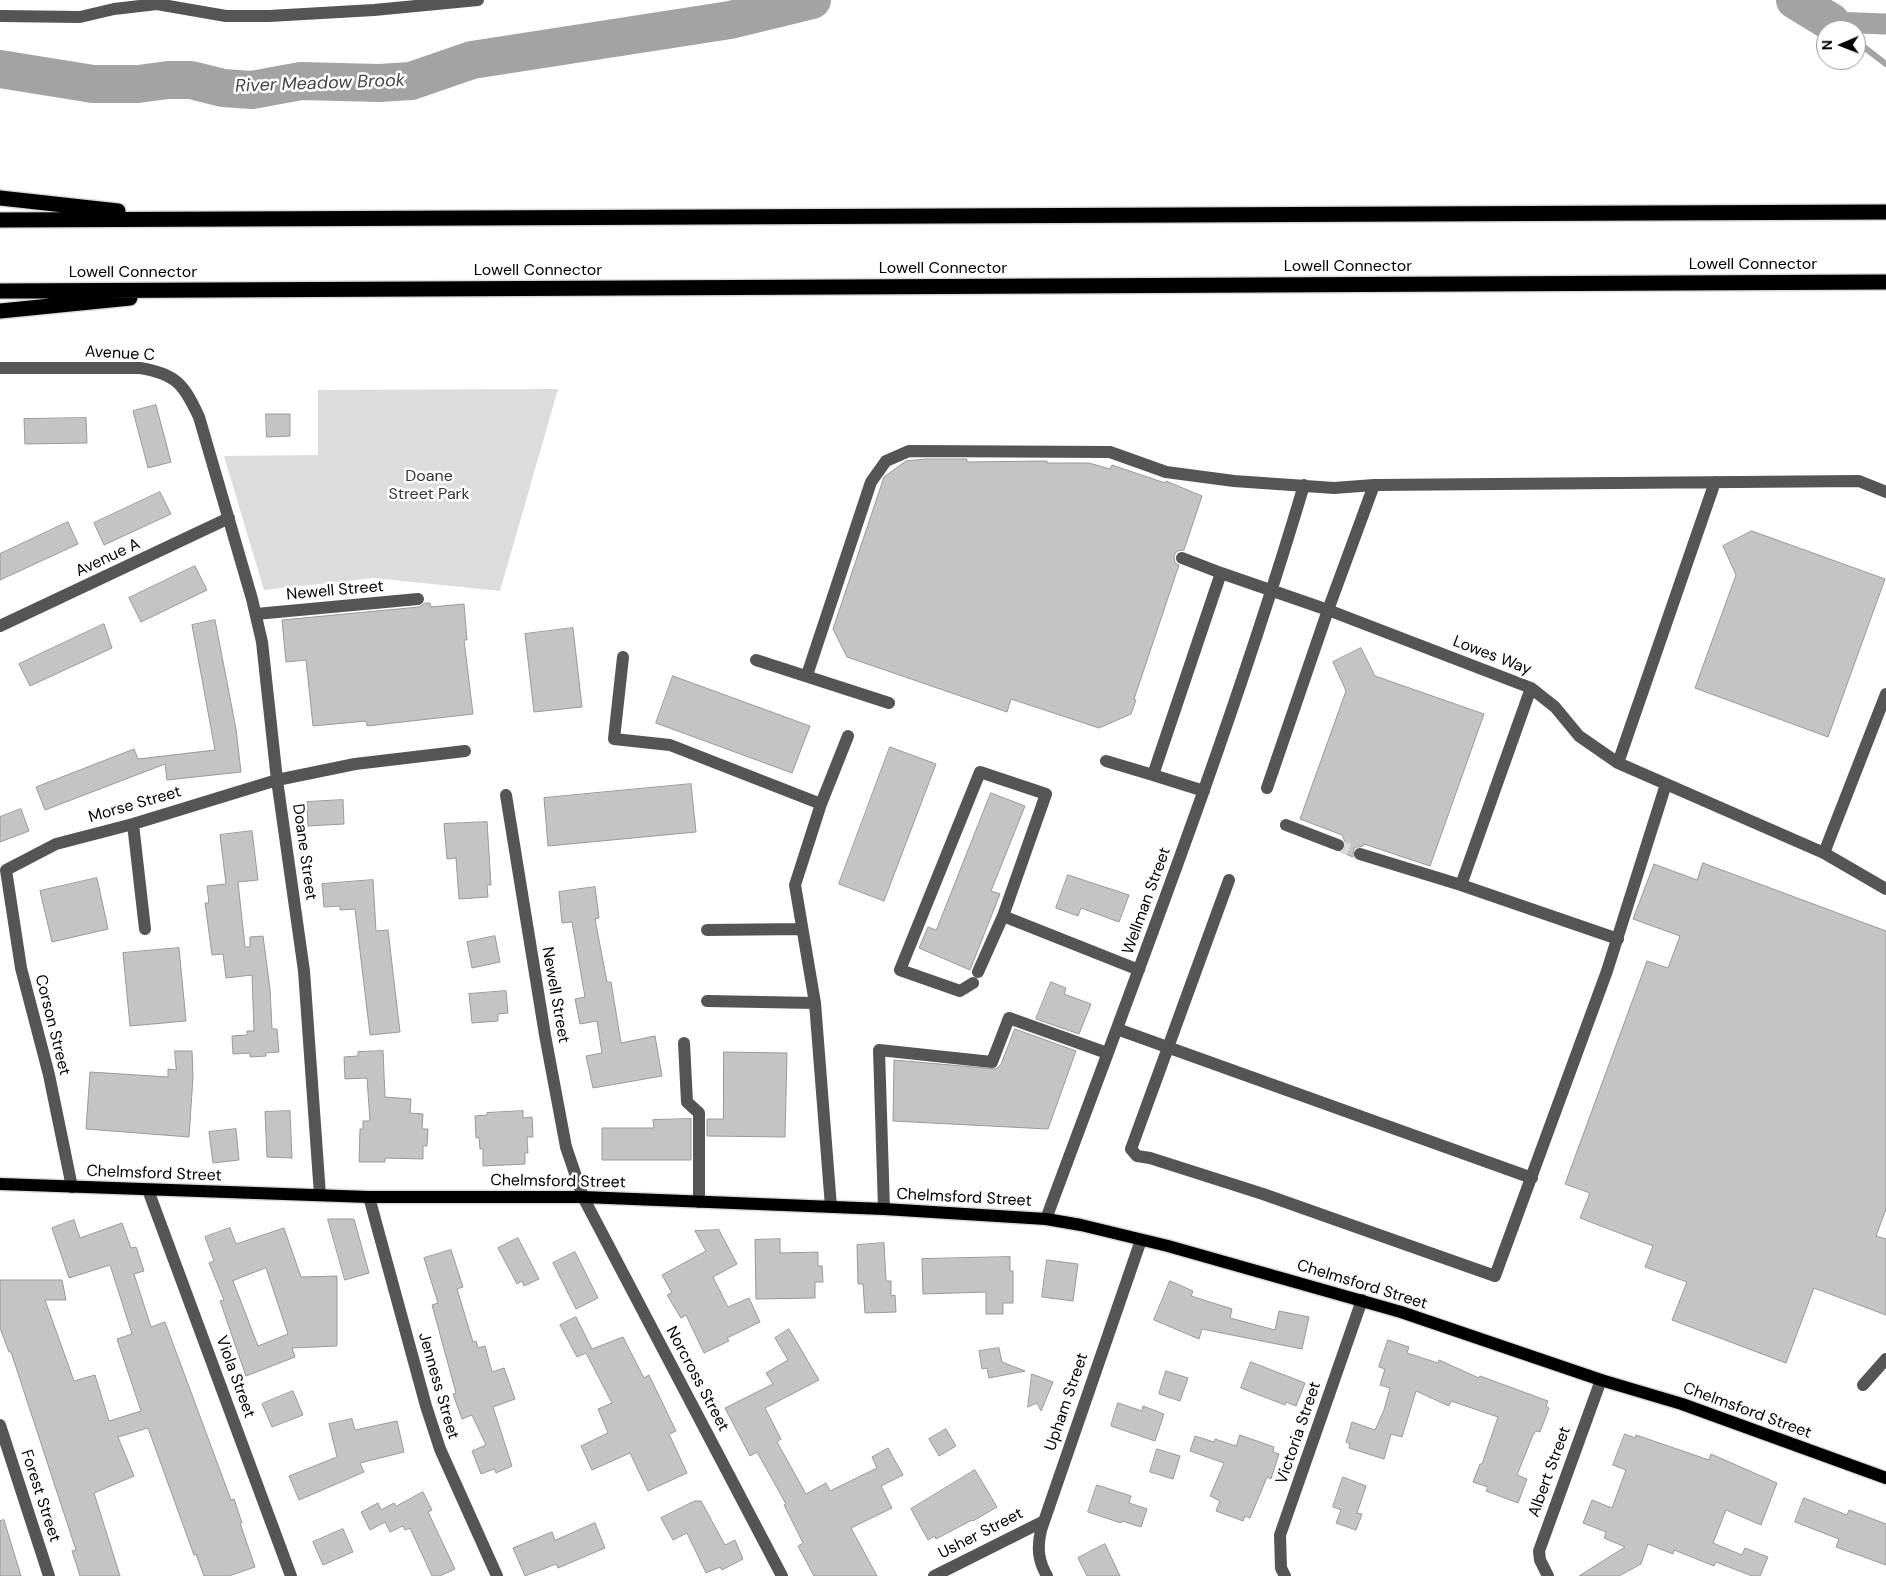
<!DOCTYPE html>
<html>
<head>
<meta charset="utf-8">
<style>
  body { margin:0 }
  #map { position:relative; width:1886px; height:1576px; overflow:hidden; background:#fff; font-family:"DM Sans",sans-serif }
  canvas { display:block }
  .north { position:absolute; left:1816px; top:20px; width:50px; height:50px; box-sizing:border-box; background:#fff; border:1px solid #999; border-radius:50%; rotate:269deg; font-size:14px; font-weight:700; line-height:20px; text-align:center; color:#000 }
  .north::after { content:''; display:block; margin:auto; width:18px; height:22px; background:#000; clip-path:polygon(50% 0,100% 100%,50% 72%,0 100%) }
</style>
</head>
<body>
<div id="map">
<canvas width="1886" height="1576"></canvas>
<div class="north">N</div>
</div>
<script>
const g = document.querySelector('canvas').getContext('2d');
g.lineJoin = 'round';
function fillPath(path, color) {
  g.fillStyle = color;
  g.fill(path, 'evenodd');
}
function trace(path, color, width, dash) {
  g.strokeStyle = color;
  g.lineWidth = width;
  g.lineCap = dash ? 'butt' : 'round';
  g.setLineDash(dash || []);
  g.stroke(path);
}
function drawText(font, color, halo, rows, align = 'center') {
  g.font = font + ' "DM Sans",sans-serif';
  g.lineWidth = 5;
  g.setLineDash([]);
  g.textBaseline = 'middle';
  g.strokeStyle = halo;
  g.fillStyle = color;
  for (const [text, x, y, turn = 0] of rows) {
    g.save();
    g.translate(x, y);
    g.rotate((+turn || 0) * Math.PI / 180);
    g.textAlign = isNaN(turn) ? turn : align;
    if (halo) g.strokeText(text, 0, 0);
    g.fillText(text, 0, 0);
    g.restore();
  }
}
fillPath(new Path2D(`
  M 558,389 L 500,591 L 374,578 L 264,590 L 224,456 L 318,455 L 318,390 Z`), '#dcdcdc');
trace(new Path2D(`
  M 1831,22 L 1842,30
  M 1856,41 L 1886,64`), '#a3a3a3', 6);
trace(new Path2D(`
  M 1831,22 L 1886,24`), '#a3a3a3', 21);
trace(new Path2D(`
  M 1795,0 L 1831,22
  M 0,69 L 93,84 L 138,84 L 168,80 L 191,80 L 223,88 L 252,90 L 301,81 L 379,83 L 411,81 L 472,60 L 730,20 L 812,0`), '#a3a3a3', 38);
const building = new Path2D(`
  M 156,405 L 171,462 L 148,468 L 133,411 Z
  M 266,414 L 290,414 L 290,436 L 267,437 Z
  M 86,418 L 87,443 L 25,444 L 24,419 Z
  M 927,459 L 967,459 L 967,462 L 1047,461 L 1047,463 L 1089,463 L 1110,469 L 1112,465 L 1165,483 L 1166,481 L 1202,496 L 1184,550 L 1177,551 L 1174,556 L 1175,563 L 1179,565 L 1134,699 L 1136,700 L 1131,714 L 1099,728 L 1011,699 L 1007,712 L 847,657 L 833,629 L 884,477 L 906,461 Z
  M 160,492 L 171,514 L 104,545 L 94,523 Z
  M 68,522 L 78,544 L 0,580 L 0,554 Z
  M 1752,531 L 1885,579 L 1828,737 L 1695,688 L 1736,575 L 1723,546 Z
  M 195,566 L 207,590 L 141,622 L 129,598 Z
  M 425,603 L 430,603 L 431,607 L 464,604 L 467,640 L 464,640 L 473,714 L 367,726 L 366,721 L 313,726 L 306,660 L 286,662 L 282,620 L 419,607 Z
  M 215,620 L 236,729 L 241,772 L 167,780 L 165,764 L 45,810 L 36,787 L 134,749 L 138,759 L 215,750 L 192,625 Z
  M 104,624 L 112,648 L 30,686 L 19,664 Z
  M 573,628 L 582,707 L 534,712 L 525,634 Z
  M 1361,648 L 1375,676 L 1484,714 L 1430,866 L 1364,844 L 1363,846 L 1354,848 L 1353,857 L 1341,852 L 1346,844 L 1342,835 L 1300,819 L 1346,691 L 1333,662 Z
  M 673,676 L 810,726 L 792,773 L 656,723 Z
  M 890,747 L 936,764 L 884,901 L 839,884 Z
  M 691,784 L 696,832 L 548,846 L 544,798 Z
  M 991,793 L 1025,806 L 991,891 L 1000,894 L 970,970 L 919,948 L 928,927 L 936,930 Z
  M 343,800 L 344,824 L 308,826 L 307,802 Z
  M 21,809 L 29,831 L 0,842 L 0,817 Z
  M 487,822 L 491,885 L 487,885 L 488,897 L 459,899 L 456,858 L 447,859 L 444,824 Z
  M 252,831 L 258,880 L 238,882 L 245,947 L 250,947 L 250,937 L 263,936 L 270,989 L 272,1029 L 277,1029 L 279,1052 L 266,1053 L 266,1056 L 250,1057 L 250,1053 L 233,1054 L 232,1036 L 247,1035 L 247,1031 L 254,1031 L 252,975 L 226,978 L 223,954 L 212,955 L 205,903 L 209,903 L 207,886 L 226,884 L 220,835 Z
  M 1703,863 L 1886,931 L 1886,1209 L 1876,1236 L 1886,1239 L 1886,1315 L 1814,1288 L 1786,1363 L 1672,1320 L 1687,1282 L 1645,1267 L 1653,1246 L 1580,1218 L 1590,1193 L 1565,1184 L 1647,961 L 1668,968 L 1680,936 L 1633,919 L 1654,864 L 1697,880 Z
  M 1068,875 L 1129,895 L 1119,922 L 1081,908 L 1078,916 L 1056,908 Z
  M 97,878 L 108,929 L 52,942 L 40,891 Z
  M 373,880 L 376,931 L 388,930 L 400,1032 L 370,1035 L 355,909 L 340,910 L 340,906 L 324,907 L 322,884 Z
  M 595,887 L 599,918 L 595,919 L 607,982 L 611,982 L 621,1043 L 655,1036 L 662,1076 L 593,1088 L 586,1056 L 602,1053 L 597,1021 L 580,1024 L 575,999 L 585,997 L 572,922 L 562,923 L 559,892 Z
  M 495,936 L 500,962 L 472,968 L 467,942 Z
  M 179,948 L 186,1021 L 130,1026 L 123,953 Z
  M 1051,982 L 1066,988 L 1064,994 L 1091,1004 L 1079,1034 L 1036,1019 Z
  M 506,991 L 508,1013 L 498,1014 L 498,1021 L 472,1023 L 469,994 Z
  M 1015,1029 L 1076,1051 L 1048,1129 L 893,1121 L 894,1060 L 996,1069 L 1001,1064 Z
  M 175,1051 L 192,1051 L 193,1077 L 189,1137 L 86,1129 L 90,1072 L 168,1077 L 168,1069 L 176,1070 Z
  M 383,1051 L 385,1097 L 411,1099 L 410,1113 L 423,1114 L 422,1129 L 428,1129 L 427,1146 L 423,1146 L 423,1159 L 385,1158 L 385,1162 L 359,1162 L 360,1129 L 363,1129 L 363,1121 L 370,1121 L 367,1078 L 345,1079 L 344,1057 L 358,1056 L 358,1052 Z
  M 724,1052 L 787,1053 L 785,1137 L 707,1136 L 707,1119 L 723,1119 Z
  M 290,1111 L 292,1158 L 267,1157 L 265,1112 Z
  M 523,1111 L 523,1118 L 532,1117 L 533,1137 L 527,1137 L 528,1153 L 525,1153 L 525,1164 L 483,1166 L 483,1149 L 480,1149 L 479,1137 L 476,1138 L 475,1116 L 487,1115 L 487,1113 Z
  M 691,1119 L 691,1160 L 602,1160 L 602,1128 L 654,1128 L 653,1120 Z
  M 236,1129 L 239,1160 L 213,1163 L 209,1132 Z
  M 328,1219 L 354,1219 L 369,1273 L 345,1280 Z
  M 74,1220 L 80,1238 L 122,1223 L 131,1248 L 136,1247 L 144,1271 L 134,1274 L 151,1327 L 165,1322 L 231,1500 L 234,1499 L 242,1523 L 240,1523 L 255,1567 L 229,1576 L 204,1576 L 196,1554 L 194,1555 L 148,1428 L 118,1437 L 134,1476 L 94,1493 L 120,1576 L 80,1576 L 72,1551 L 76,1550 L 11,1352 L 9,1352 L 0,1328 L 0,1280 L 62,1280 L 66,1300 L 45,1300 L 74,1381 L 95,1375 L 109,1421 L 141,1411 L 117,1339 L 132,1334 L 110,1265 L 69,1278 L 52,1228 Z
  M 230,1228 L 236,1244 L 284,1228 L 301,1277 L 337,1276 L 337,1346 L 292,1348 L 295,1357 L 246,1376 L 220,1301 L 224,1300 L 209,1263 L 214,1261 L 205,1237 ZM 266,1268 L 288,1334 L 258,1346 L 233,1281 Z
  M 719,1230 L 737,1264 L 713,1277 L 728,1307 L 749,1298 L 760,1322 L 727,1338 L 729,1341 L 704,1353 L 686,1315 L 681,1318 L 667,1295 L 672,1293 L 662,1275 L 706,1251 L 695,1231 Z
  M 518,1238 L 539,1279 L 524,1286 L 522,1281 L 517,1284 L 498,1248 Z
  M 780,1239 L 780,1253 L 818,1252 L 818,1266 L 822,1266 L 823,1282 L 815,1282 L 815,1298 L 756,1299 L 755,1240 Z
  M 884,1243 L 886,1281 L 891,1281 L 891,1296 L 895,1295 L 896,1312 L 865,1313 L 863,1284 L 858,1284 L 857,1245 Z
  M 451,1250 L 463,1287 L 457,1289 L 473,1342 L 476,1341 L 478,1348 L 485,1346 L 492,1372 L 504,1368 L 515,1399 L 493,1407 L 512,1466 L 496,1473 L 494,1469 L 481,1474 L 472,1451 L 486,1445 L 472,1415 L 462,1419 L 453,1394 L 456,1393 L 432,1305 L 438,1303 L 424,1258 Z
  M 575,1252 L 598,1298 L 576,1309 L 553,1263 Z
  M 1010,1257 L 1010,1271 L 1013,1271 L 1013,1303 L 1003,1303 L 1003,1314 L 986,1314 L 986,1292 L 923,1294 L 922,1259 Z
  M 1047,1260 L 1078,1264 L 1073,1301 L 1042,1297 Z
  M 1170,1281 L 1193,1291 L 1191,1296 L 1232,1309 L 1230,1318 L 1275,1330 L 1279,1311 L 1309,1317 L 1302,1349 L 1202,1329 L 1199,1339 L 1154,1320 Z
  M 576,1317 L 592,1349 L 623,1337 L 644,1378 L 649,1375 L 676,1431 L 669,1434 L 687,1473 L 648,1491 L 630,1453 L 592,1470 L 581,1446 L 608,1433 L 598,1409 L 612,1403 L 586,1353 L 577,1357 L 560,1325 Z
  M 789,1329 L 819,1380 L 765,1408 L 781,1439 L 777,1442 L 806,1494 L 826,1483 L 830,1491 L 877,1468 L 872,1457 L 888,1448 L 903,1475 L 881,1486 L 892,1508 L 851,1528 L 877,1576 L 814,1576 L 798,1546 L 803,1543 L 784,1505 L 786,1504 L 757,1452 L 750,1456 L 725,1408 L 773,1384 L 766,1373 L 788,1360 L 775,1338 Z
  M 1388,1340 L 1409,1347 L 1407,1353 L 1438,1363 L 1439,1360 L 1479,1378 L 1480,1376 L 1548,1401 L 1546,1406 L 1549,1408 L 1540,1432 L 1536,1431 L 1533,1435 L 1517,1475 L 1527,1479 L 1518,1503 L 1486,1491 L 1488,1487 L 1473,1482 L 1480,1464 L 1482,1464 L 1498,1417 L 1451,1401 L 1449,1406 L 1416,1391 L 1402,1437 L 1391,1434 L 1384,1459 L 1349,1448 L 1350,1444 L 1346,1442 L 1352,1422 L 1375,1430 L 1384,1410 L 1390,1388 L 1380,1385 L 1385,1369 L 1379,1367 Z
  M 999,1348 L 1002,1362 L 1025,1371 L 989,1378 L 987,1368 L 982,1369 L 979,1351 Z
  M 1251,1362 L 1305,1383 L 1296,1406 L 1286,1402 L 1285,1405 L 1241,1388 Z
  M 1166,1371 L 1188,1378 L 1180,1401 L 1159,1394 Z
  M 1032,1374 L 1053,1382 L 1041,1411 L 1037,1403 L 1028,1407 Z
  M 293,1391 L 303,1415 L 272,1427 L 262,1404 Z
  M 1118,1403 L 1142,1411 L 1143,1406 L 1164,1414 L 1155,1441 L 1111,1426 Z
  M 352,1419 L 355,1430 L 397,1421 L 404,1452 L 360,1463 L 364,1472 L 299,1500 L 289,1476 L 337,1457 L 329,1424 Z
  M 946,1429 L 956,1446 L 939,1456 L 929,1439 Z
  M 1625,1434 L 1635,1438 L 1636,1435 L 1709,1460 L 1711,1454 L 1777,1483 L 1761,1525 L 1726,1510 L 1713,1543 L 1742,1555 L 1745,1548 L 1768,1557 L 1760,1576 L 1752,1576 L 1716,1562 L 1714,1566 L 1674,1550 L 1673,1554 L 1648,1544 L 1641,1564 L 1619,1576 L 1579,1576 L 1625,1547 L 1604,1538 L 1606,1532 L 1583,1523 L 1592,1500 L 1612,1508 L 1626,1470 L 1613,1465 Z
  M 1240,1435 L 1274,1447 L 1273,1452 L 1279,1454 L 1271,1479 L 1267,1477 L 1250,1518 L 1245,1516 L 1243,1521 L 1216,1511 L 1220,1501 L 1210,1496 L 1224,1463 L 1190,1451 L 1195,1436 L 1214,1442 L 1215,1439 L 1236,1446 Z
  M 1157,1449 L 1180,1456 L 1173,1479 L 1150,1472 Z
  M 975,1470 L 997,1507 L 973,1521 L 972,1520 L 936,1539 L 935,1536 L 928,1540 L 911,1509 Z
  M 1343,1477 L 1366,1486 L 1357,1513 L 1362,1514 L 1356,1530 L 1336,1523 L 1341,1510 L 1333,1507 Z
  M 1097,1485 L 1131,1496 L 1129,1503 L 1147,1509 L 1141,1527 L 1122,1521 L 1121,1523 L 1088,1512 Z
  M 423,1492 L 432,1510 L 428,1512 L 455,1569 L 440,1576 L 432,1576 L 410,1528 L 405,1530 L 403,1526 L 390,1532 L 385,1522 L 370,1530 L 361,1512 L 378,1503 L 381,1510 L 394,1503 L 396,1506 Z
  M 1804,1498 L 1847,1515 L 1849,1510 L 1886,1524 L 1886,1565 L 1836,1547 L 1839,1539 L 1795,1522 Z
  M 695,1501 L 701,1501 L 725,1545 L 735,1540 L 743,1559 L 722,1570 L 720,1567 L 706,1573 L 687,1533 L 673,1540 L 661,1518 Z
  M 4,1520 L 21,1576 L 0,1576 L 0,1521 Z
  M 595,1523 L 605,1548 L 558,1568 L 556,1564 L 525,1576 L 513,1548 L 552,1532 L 555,1540 Z
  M 343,1529 L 353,1552 L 323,1565 L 313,1542 Z
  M 1105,1544 L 1120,1576 L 1087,1576 L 1078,1558 Z`);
fillPath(building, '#c4c4c4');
trace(building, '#999', 1);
trace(new Path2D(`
  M 1338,845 L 1360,854`), '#d9d9d9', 12, [12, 6]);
const major = new Path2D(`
  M 0,1184 L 369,1197 L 583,1197 L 884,1209 L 1046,1219 L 1081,1225 L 1168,1246 L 1401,1312 L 1601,1380 L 1682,1404 L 1886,1478`);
const highway = new Path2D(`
  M 0,198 L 118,211
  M 0,220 L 1886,212
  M 0,291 L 1886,282
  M 0,311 L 130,298`);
trace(major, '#dbdbdb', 15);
trace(highway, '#dbdbdb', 18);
trace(new Path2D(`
  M 0,16 L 80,17 L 114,9 L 157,4 L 226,16 L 269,16 L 374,10 L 478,0
  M 0,368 L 140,368 C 177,374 184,385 199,417 L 252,599 L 262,642 L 277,780 L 304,971 L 320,1195
  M 1182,558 L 1221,573
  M 256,614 L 418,599
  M 0,626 L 229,518
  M 623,657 L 614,739 L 670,745 L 821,804
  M 756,660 L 889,703
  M 807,675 L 871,482 L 886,461 L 909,451 L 1110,452 L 1166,472 L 1234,481 L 1334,488 L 1374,485 L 1859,481 L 1886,492
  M 1106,761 L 1153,775
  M 1618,763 L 1715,482
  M 1267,788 L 1328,610 L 1374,485
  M 1204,791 L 1153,775 L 1221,573 L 1328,610 L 1531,688 L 1555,707 L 1579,736 L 1618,763 L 1824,853 L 1886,889
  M 506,795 L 545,1035 L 566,1147 L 583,1197 L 782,1576
  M 133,824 L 145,929
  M 1286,825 L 1338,845
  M 1824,853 L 1886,694
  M 1360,854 L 1461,885 L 1618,939
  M 1229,880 L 1131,1149 L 1137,1156 L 1150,1158 L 1263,1194 L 1495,1276 L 1607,971 L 1666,784
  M 1461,885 L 1531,688
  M 707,930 L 802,929
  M 978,972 L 1003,916
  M 973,983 L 960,991 L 900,970 L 980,772 L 1046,794 L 1003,916 L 1139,970
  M 707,1001 L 815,1003
  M 1117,1029 L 1532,1178
  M 684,1043 L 687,1102 L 699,1113 L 699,1202
  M 72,1187 L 49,1075 L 21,968 L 6,870 L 56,844 L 133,824 L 277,780 L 355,764 L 465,751
  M 148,1190 L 291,1576
  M 369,1197 L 426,1406 L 440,1449 L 497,1576
  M 831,1207 L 815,1003 L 795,885 L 821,804 L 848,736
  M 884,1209 L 879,1050 L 992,1062 L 1009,1018 L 1107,1053
  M 1046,1219 C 1136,976 1230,734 1304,485
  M 1863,1385 L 1886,1359
  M 0,1425 L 49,1576
  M 934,1576 L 1044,1521
  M 1047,1576 C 1038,1560 1037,1548 1041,1530 L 1141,1240
  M 1285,1576 L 1281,1568 L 1280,1535 L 1362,1300
  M 1548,1576 L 1540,1560 L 1539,1551 L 1601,1380`), '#555', 12);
trace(major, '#000', 12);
trace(highway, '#000', 15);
drawText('16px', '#000', '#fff', [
  ["Lowell Connector",1753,265],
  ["Lowell Connector",1348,267],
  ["Lowell Connector",943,269],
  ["Lowell Connector",538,271],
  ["Lowell Connector",133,273],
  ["Avenue C",120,354,3],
  ["Avenue A",108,558,-25],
  ["Newell Street",335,591,-5],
  ["Lowes Way",1492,656,21],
  ["Morse Street",135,805,-16],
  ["Doane Street",304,852,82],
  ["Wellman Street",1147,901,-70],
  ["Newell Street",555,995,80],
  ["Corson Street",52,1025,76],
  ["Chelmsford Street",154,1174,2],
  ["Chelmsford Street",558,1182,1],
  ["Chelmsford Street",964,1198,3],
  ["Chelmsford Street",1362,1285,17],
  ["Viola Street",235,1377,70],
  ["Norcross Street",697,1379,62],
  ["Jenness Street",438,1386,74],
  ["Upham Street",1067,1402,-71],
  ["Chelmsford Street",1747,1411,20],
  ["Victoria Street",1299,1433,-71],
  ["Albert Street",1550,1472,-70],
  ["Forest Street",40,1496,72],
  ["Usher Street",981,1534,-27]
]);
drawText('16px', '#333', '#fff', [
  ["Doane",429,477],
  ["Street Park",429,495]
]);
drawText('italic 18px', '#444', '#fff', [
  ["River Meadow Brook",320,84,-2]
]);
</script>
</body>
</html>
